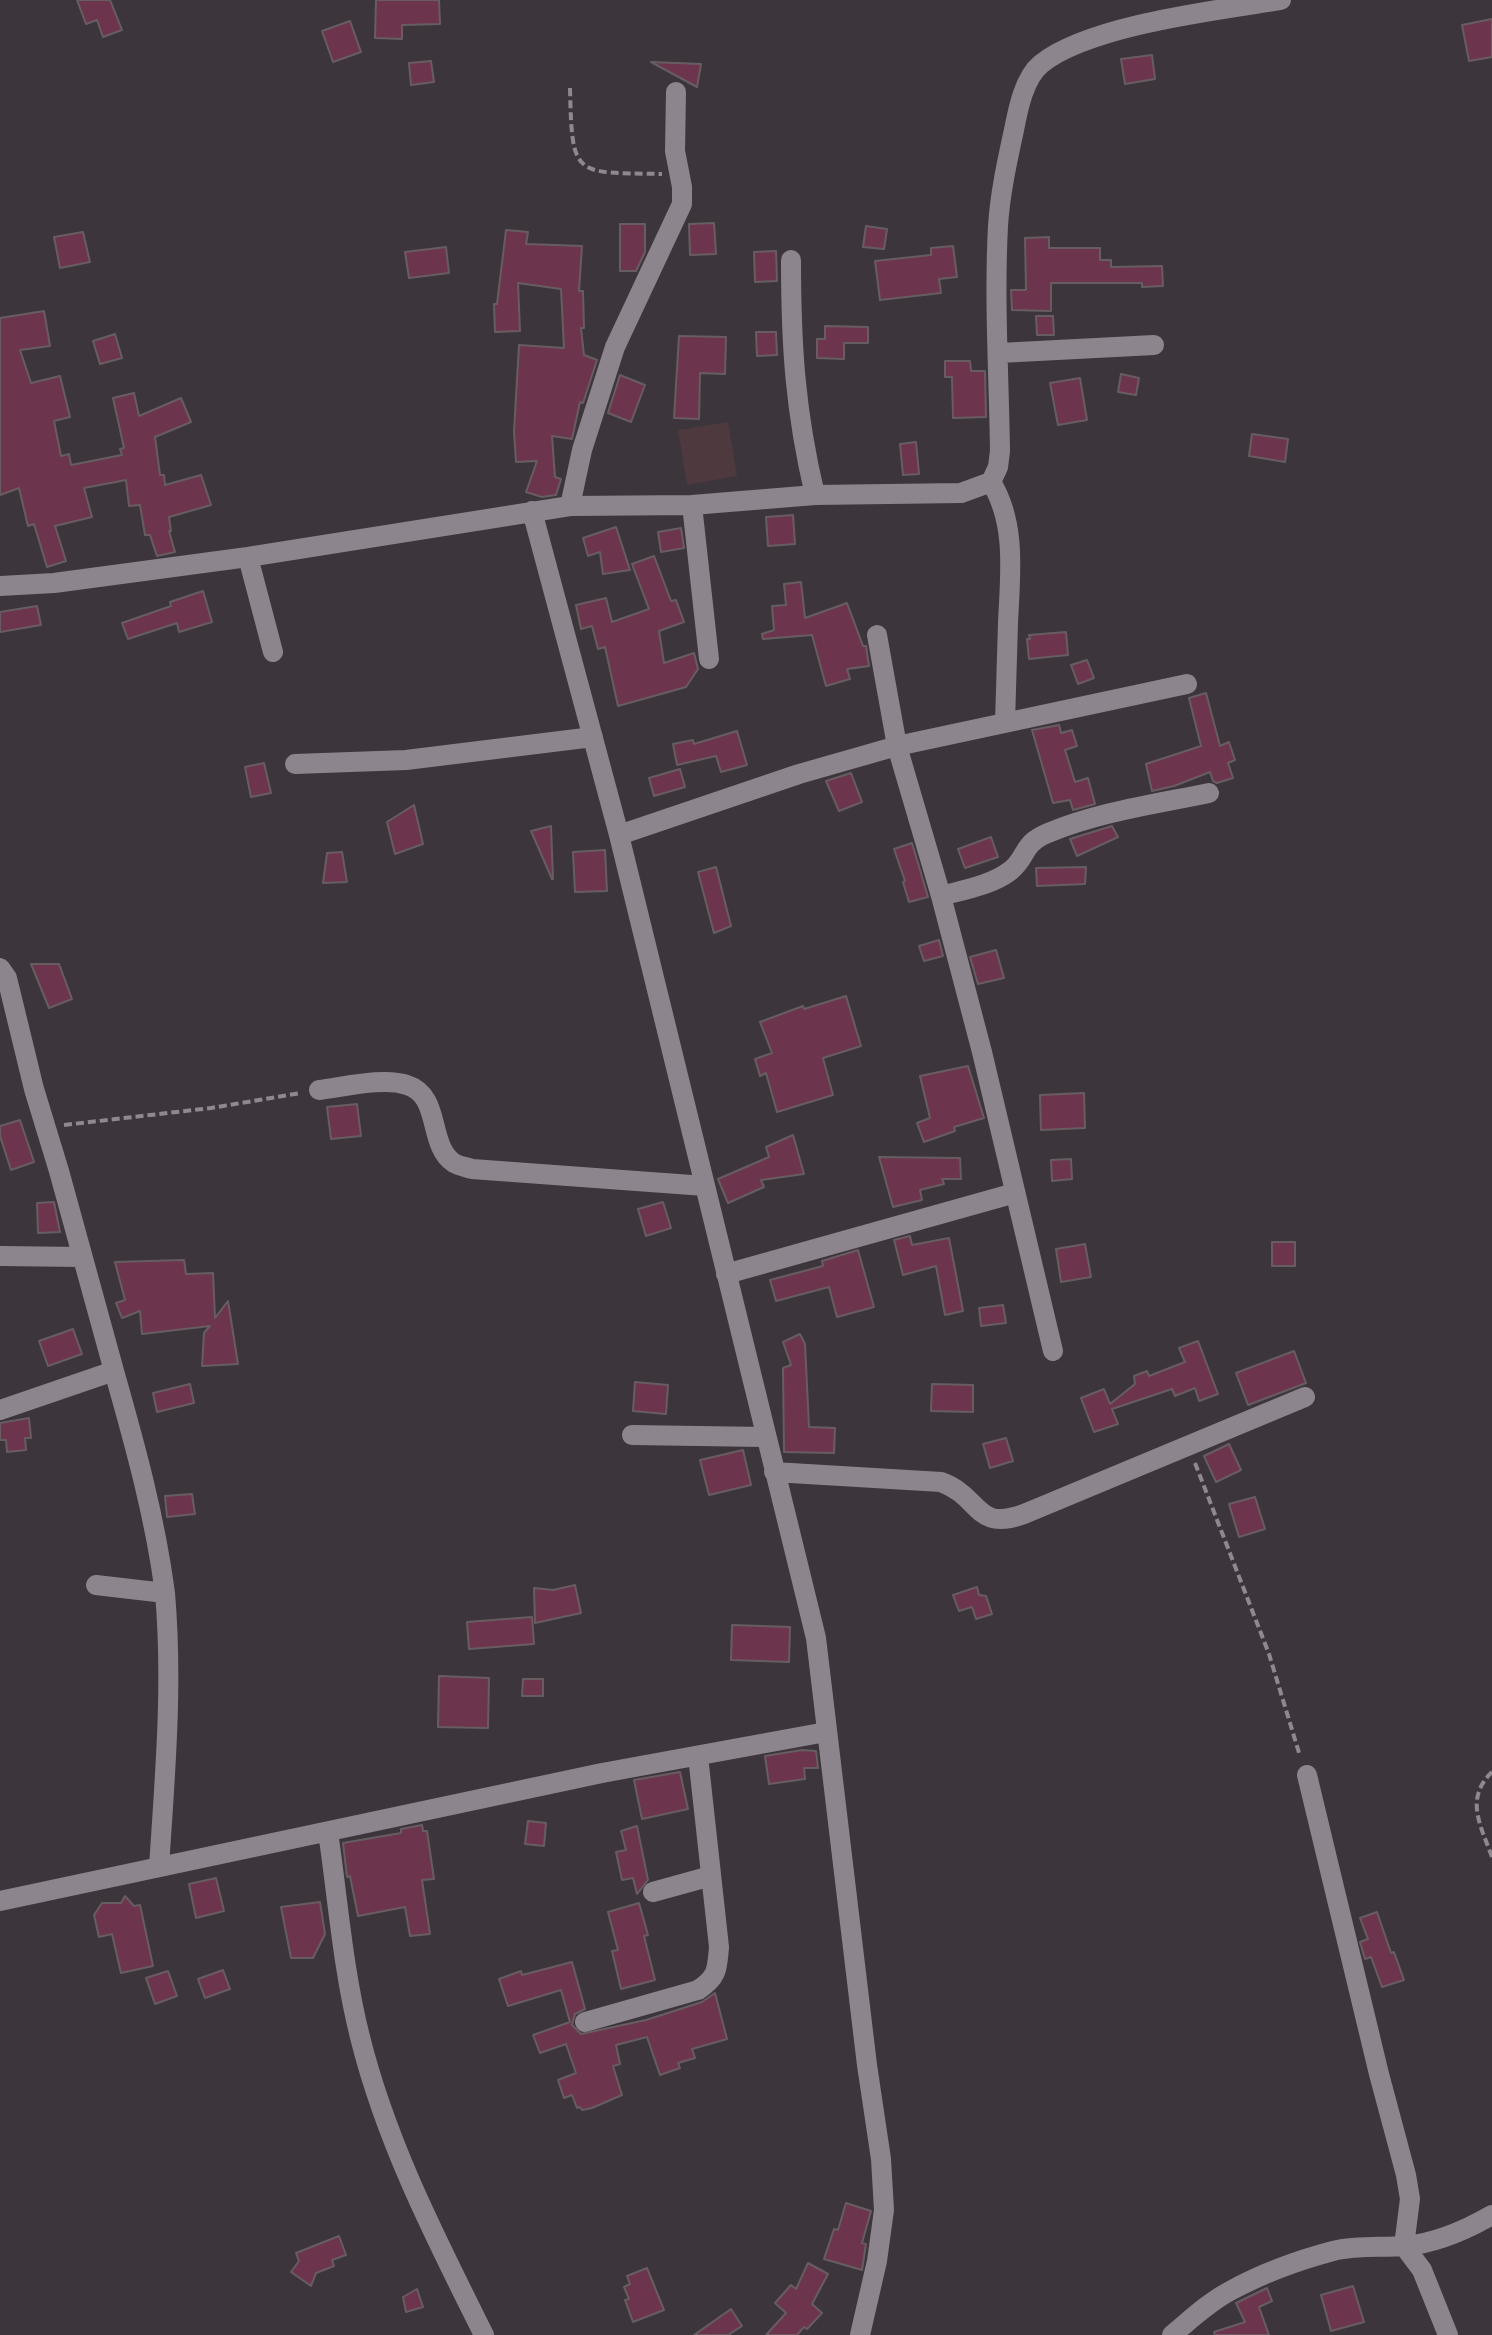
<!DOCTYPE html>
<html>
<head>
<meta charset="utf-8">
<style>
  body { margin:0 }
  canvas { display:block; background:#3c353b }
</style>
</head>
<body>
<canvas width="1492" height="2335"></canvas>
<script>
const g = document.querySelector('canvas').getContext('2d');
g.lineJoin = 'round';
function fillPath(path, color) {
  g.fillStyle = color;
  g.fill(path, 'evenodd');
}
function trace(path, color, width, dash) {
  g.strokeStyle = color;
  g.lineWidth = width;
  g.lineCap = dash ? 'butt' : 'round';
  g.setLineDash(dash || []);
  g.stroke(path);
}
fillPath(new Path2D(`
  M 728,422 L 737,476 L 687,485 L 678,430 Z`), '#4d393e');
const building = new Path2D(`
  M 77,0 L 110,0 L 122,30 L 103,37 L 97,20 L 86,24 Z
  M 376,0 L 439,0 L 440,24 L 402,25 L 402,39 L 375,38 Z
  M 1492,19 L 1492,57 L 1469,61 L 1462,25 Z
  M 350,21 L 361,52 L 333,62 L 322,31 Z
  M 1152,55 L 1155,79 L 1125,84 L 1121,59 Z
  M 431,61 L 434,82 L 411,85 L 409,63 Z
  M 651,62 L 701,64 L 697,87 Z
  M 714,223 L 716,254 L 690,255 L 689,224 Z
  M 620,224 L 645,224 L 645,252 L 636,271 L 620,271 Z
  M 866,226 L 887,229 L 884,249 L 863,247 Z
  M 506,230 L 528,232 L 526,244 L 582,246 L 579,291 L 583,291 L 584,328 L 581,328 L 584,355 L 597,360 L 583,403 L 580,402 L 572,439 L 552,436 L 555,477 L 561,479 L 556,495 L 542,497 L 526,492 L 537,461 L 516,462 L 514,432 L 519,345 L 564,348 L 561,289 L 518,283 L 520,331 L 495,332 L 494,304 L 497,304 Z
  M 83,232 L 90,262 L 60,268 L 54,237 Z
  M 1049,237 L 1049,248 L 1100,248 L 1100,260 L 1111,260 L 1111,267 L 1162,266 L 1163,286 L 1142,287 L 1142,283 L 1051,283 L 1051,311 L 1012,310 L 1011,290 L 1026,290 L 1025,238 Z
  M 953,246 L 957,277 L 939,279 L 941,293 L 880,300 L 875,261 L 931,255 L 931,248 Z
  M 446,247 L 449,273 L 409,278 L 405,252 Z
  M 776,251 L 777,281 L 755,282 L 754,252 Z
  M 44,311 L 50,346 L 20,350 L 31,383 L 60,376 L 70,417 L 54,421 L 61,456 L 69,454 L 71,465 L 122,455 L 120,449 L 124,448 L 113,398 L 134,393 L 139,416 L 181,398 L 191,422 L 155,437 L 160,475 L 164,475 L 165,485 L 201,475 L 211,505 L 169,517 L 171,531 L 169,531 L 175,552 L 157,556 L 150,535 L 145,535 L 140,505 L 129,506 L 126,480 L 84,488 L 92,517 L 55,526 L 66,561 L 47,567 L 34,524 L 28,526 L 19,488 L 0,495 L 0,318 Z
  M 1036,316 L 1053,316 L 1054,335 L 1037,335 Z
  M 825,326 L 868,327 L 868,343 L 844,343 L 844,359 L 817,358 L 817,339 L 825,339 Z
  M 756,332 L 776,332 L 777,355 L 757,356 Z
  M 115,334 L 122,358 L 100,364 L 93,341 Z
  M 679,336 L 726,337 L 725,374 L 700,373 L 699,419 L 674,418 Z
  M 945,361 L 970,361 L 971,371 L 985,371 L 986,417 L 953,418 L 952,377 L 945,377 Z
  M 1121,374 L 1139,378 L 1136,395 L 1118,392 Z
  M 620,375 L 645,385 L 631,422 L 608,413 Z
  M 1080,378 L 1087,420 L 1058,425 L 1050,383 Z
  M 1252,434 L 1288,439 L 1285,462 L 1249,456 Z
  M 916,442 L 919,474 L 903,475 L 900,444 Z
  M 793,515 L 795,544 L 768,546 L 766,517 Z
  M 616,527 L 630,570 L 603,574 L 600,552 L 588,556 L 583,538 Z
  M 681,528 L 684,548 L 661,552 L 658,532 Z
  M 654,556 L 671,601 L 676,600 L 684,622 L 659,631 L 664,663 L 694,653 L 698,669 L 686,687 L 618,706 L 605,647 L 598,649 L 592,626 L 581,629 L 576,605 L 606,598 L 612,622 L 649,609 L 632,564 Z
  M 801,582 L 805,618 L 847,603 L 863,646 L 866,646 L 869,666 L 847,669 L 850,679 L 826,686 L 812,635 L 763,639 L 762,634 L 774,630 L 772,606 L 786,605 L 784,584 Z
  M 203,591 L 212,622 L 179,632 L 177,623 L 128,639 L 122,623 L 171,606 L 170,602 Z
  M 37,606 L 41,625 L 0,632 L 0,612 Z
  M 1066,632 L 1068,655 L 1029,659 L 1027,639 L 1030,639 L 1029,635 Z
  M 1087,660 L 1094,678 L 1078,684 L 1071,665 Z
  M 1206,693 L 1220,746 L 1229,742 L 1235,760 L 1228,763 L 1233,778 L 1217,783 L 1213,781 L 1210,772 L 1174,786 L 1152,791 L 1146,764 L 1201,746 L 1189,698 Z
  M 1059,725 L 1061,733 L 1072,730 L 1077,746 L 1065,750 L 1075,782 L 1088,778 L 1095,804 L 1073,810 L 1070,800 L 1053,803 L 1032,730 Z
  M 737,731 L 747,765 L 721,772 L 716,756 L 677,765 L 673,744 L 693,740 L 694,744 Z
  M 264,763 L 271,793 L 251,797 L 245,767 Z
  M 680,769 L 685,787 L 654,796 L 649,778 Z
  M 851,773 L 862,802 L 839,811 L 826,781 Z
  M 414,805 L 423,844 L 395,854 L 387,822 Z
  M 551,826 L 553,879 L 552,879 L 531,831 Z
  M 1112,826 L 1118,837 L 1077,856 L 1070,839 Z
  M 991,837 L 998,857 L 965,868 L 958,849 Z
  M 912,843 L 928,897 L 909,902 L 903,882 L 905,881 L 894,849 Z
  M 605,850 L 607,891 L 575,892 L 573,852 Z
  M 342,852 L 347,882 L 323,883 L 327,853 Z
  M 716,867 L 731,926 L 714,933 L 698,872 Z
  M 1086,867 L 1085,884 L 1037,886 L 1036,868 Z
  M 939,940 L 943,956 L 924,961 L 919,946 Z
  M 996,950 L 1004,978 L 978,984 L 970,957 Z
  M 31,964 L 59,964 L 72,999 L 49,1008 Z
  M 846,996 L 861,1046 L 823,1058 L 833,1095 L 777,1112 L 766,1073 L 760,1076 L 755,1059 L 772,1053 L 760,1022 L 803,1006 L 804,1009 Z
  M 968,1066 L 984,1118 L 954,1127 L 955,1131 L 924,1142 L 917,1123 L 930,1118 L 920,1076 Z
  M 1084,1093 L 1085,1128 L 1041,1130 L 1040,1095 Z
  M 357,1104 L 361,1136 L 331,1139 L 327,1107 Z
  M 20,1120 L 34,1162 L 11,1170 L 0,1136 L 0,1126 Z
  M 793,1135 L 804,1174 L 761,1180 L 764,1187 L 728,1203 L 718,1179 L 769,1157 L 766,1147 Z
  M 879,1157 L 960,1158 L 961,1179 L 942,1179 L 944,1184 L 920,1190 L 922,1200 L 893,1207 Z
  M 1071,1159 L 1072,1179 L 1052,1181 L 1051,1160 Z
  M 54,1202 L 60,1232 L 38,1233 L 37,1203 Z
  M 663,1202 L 671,1228 L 646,1236 L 638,1209 Z
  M 910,1236 L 912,1245 L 949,1238 L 963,1311 L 945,1315 L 936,1266 L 903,1275 L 894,1240 Z
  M 1272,1242 L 1295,1242 L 1295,1266 L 1272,1266 Z
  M 1085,1244 L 1091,1277 L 1061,1282 L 1056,1249 Z
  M 858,1250 L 874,1307 L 837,1317 L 829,1287 L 776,1301 L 770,1280 L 823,1266 L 822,1261 Z
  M 184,1260 L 186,1274 L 213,1273 L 215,1318 L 228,1301 L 238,1364 L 202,1366 L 204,1333 L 210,1326 L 142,1334 L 140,1311 L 122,1318 L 116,1303 L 125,1300 L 115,1262 Z
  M 1003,1305 L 1006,1323 L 981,1326 L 979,1308 Z
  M 73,1329 L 82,1354 L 48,1366 L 39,1341 Z
  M 800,1334 L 805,1344 L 809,1427 L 835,1428 L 834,1453 L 784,1452 L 783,1368 L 791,1365 L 783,1342 Z
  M 1198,1341 L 1218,1394 L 1199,1401 L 1195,1388 L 1175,1396 L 1172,1389 L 1112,1409 L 1118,1424 L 1094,1432 L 1081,1398 L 1104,1389 L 1110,1404 L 1135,1384 L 1134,1376 L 1147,1371 L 1149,1376 L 1185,1362 L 1179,1348 Z
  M 1294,1351 L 1306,1383 L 1248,1405 L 1236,1373 Z
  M 635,1382 L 668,1385 L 666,1414 L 633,1411 Z
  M 190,1384 L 194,1403 L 157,1412 L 153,1393 Z
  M 932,1384 L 973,1385 L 973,1412 L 931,1411 Z
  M 29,1418 L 31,1438 L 25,1438 L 26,1450 L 7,1452 L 6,1440 L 0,1440 L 0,1423 Z
  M 1006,1438 L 1013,1461 L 990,1468 L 983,1444 Z
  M 1229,1444 L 1241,1470 L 1216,1482 L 1204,1456 Z
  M 743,1450 L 751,1485 L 709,1495 L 700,1460 Z
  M 192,1494 L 195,1514 L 167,1517 L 165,1496 Z
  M 1255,1497 L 1265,1529 L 1239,1537 L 1229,1504 Z
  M 575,1585 L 581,1613 L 535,1623 L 534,1588 L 553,1590 Z
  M 977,1587 L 979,1595 L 986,1596 L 992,1614 L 976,1619 L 972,1607 L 959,1611 L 953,1595 Z
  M 532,1617 L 534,1644 L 469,1649 L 467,1622 Z
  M 732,1625 L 790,1627 L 789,1662 L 731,1660 Z
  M 439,1676 L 489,1678 L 488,1728 L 438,1727 Z
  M 523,1679 L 543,1679 L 543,1696 L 522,1696 Z
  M 802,1750 L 816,1751 L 818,1768 L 804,1768 L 805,1779 L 769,1784 L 765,1756 Z
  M 680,1772 L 688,1809 L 642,1819 L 634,1780 Z
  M 528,1821 L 546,1823 L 544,1846 L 525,1844 Z
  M 422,1825 L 423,1831 L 427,1831 L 434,1879 L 422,1880 L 430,1934 L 410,1936 L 405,1907 L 358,1916 L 350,1876 L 347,1877 L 343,1843 L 401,1833 L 401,1829 Z
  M 637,1826 L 648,1880 L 637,1894 L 633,1878 L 622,1880 L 616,1852 L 626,1850 L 621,1831 Z
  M 216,1878 L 224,1911 L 196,1918 L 189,1884 Z
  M 125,1896 L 134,1906 L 140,1905 L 153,1966 L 121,1973 L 112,1934 L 99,1937 L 94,1915 L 102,1903 L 121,1903 Z
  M 320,1902 L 325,1934 L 313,1958 L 291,1958 L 281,1907 Z
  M 639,1903 L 648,1935 L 644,1936 L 655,1980 L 621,1989 L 612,1951 L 618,1950 L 608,1912 Z
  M 1377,1912 L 1391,1953 L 1394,1952 L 1404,1980 L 1382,1987 L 1371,1957 L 1365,1959 L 1360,1942 L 1368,1939 L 1360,1918 Z
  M 572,1962 L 585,2009 L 575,2014 L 572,2025 L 581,2034 L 646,2020 L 702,2002 L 715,1993 L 727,2039 L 692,2049 L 695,2058 L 678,2063 L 680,2068 L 660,2075 L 647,2037 L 616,2045 L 620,2064 L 613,2066 L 622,2095 L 592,2108 L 582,2110 L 580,2107 L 577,2108 L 572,2095 L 564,2098 L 558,2080 L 576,2073 L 566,2044 L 540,2053 L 533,2035 L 570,2022 L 561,1990 L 508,2006 L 499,1979 L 521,1971 L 522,1975 Z
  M 223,1970 L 230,1989 L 205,1998 L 198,1979 Z
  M 168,1971 L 177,1996 L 155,2004 L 146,1978 Z
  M 846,2203 L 871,2211 L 862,2243 L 866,2244 L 862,2270 L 824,2259 L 834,2229 L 838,2230 Z
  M 339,2236 L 346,2255 L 332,2260 L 334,2266 L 316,2273 L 311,2286 L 291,2272 L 299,2261 L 296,2253 Z
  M 808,2263 L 828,2274 L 812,2304 L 822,2313 L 807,2329 L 804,2327 L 797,2335 L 766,2335 L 786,2313 L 775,2303 L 791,2285 L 796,2289 Z
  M 647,2268 L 664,2310 L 633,2322 L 625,2300 L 629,2299 L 624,2287 L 630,2284 L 627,2276 Z
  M 1353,2286 L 1364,2322 L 1331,2331 L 1321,2295 Z
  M 1267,2288 L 1272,2301 L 1259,2307 L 1269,2335 L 1215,2335 L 1214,2332 L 1245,2322 L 1236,2303 Z
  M 417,2289 L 423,2307 L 406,2312 L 403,2297 Z
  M 731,2309 L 742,2326 L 728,2335 L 694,2335 Z`);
fillPath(building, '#6d344e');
trace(building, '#675d61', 2);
trace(new Path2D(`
  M 570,88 C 572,179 574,172 662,174
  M 64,1125 L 211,1108 L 301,1093
  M 1195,1463 L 1269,1654 L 1300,1756
  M 1492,1772 C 1464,1799 1481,1826 1492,1857`), '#8f898f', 4, [8, 4]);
trace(new Path2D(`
  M 791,260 C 791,345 795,411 815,495
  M 999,353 L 1154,345
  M 991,482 C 1017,524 1010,576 1008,623 C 1007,656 1006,690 1005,723
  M 692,505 L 709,659
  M 570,506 L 582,450 L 615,347 L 682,204 L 682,187 L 675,151 L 676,92
  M 532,511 L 619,835 L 816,1638 L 867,2065 L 881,2159 L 884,2210 L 877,2261 L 860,2335
  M 248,557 L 273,652
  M 0,586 L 54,583 L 248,557 L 570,506 L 692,505 L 815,495 L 961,493 L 991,482 L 998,467 L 1000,451 C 999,377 994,301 998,226 C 1000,194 1007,162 1014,130 C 1018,109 1024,78 1041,64 C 1089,25 1219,10 1281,0
  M 877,635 L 897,746 L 941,896 L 982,1052 L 1053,1351
  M 295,764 L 406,760 L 593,737
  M 619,835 L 799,774 L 897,746 L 1187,684
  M 941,896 C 963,890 992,885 1010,871 C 1028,857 1021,844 1048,833 C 1098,812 1155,804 1209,793
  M 0,968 L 7,978 L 34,1089 L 59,1171 L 114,1371 L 0,1410
  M 319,1090 C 344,1087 384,1077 407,1085 C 442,1096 427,1145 454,1163 C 459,1166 466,1167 472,1169 L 705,1186
  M 0,1256 L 81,1257
  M 726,1274 L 1015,1193
  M 114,1371 C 135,1445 155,1517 165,1593
  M 632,1435 L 765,1437
  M 774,1472 L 941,1482 C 982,1497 974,1532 1024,1514 L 1305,1397
  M 96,1585 L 165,1593 C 173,1685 165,1775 159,1867
  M 1307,1775 L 1379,2074 L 1406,2175 L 1410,2199 L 1404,2246 L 1422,2270 L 1448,2335
  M 328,1832 C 338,1900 343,1970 360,2037 C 386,2142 436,2239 484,2335
  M 653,1892 L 711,1876
  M 0,1901 L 602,1773 L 826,1732
  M 585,2022 L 698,1990 C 718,1977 717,1969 719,1947 L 698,1756
  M 1172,2335 C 1190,2320 1209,2302 1230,2291 C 1261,2274 1299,2260 1333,2251 C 1358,2245 1381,2248 1406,2246 C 1435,2243 1466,2230 1492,2215`), '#8d858d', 20);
</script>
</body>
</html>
